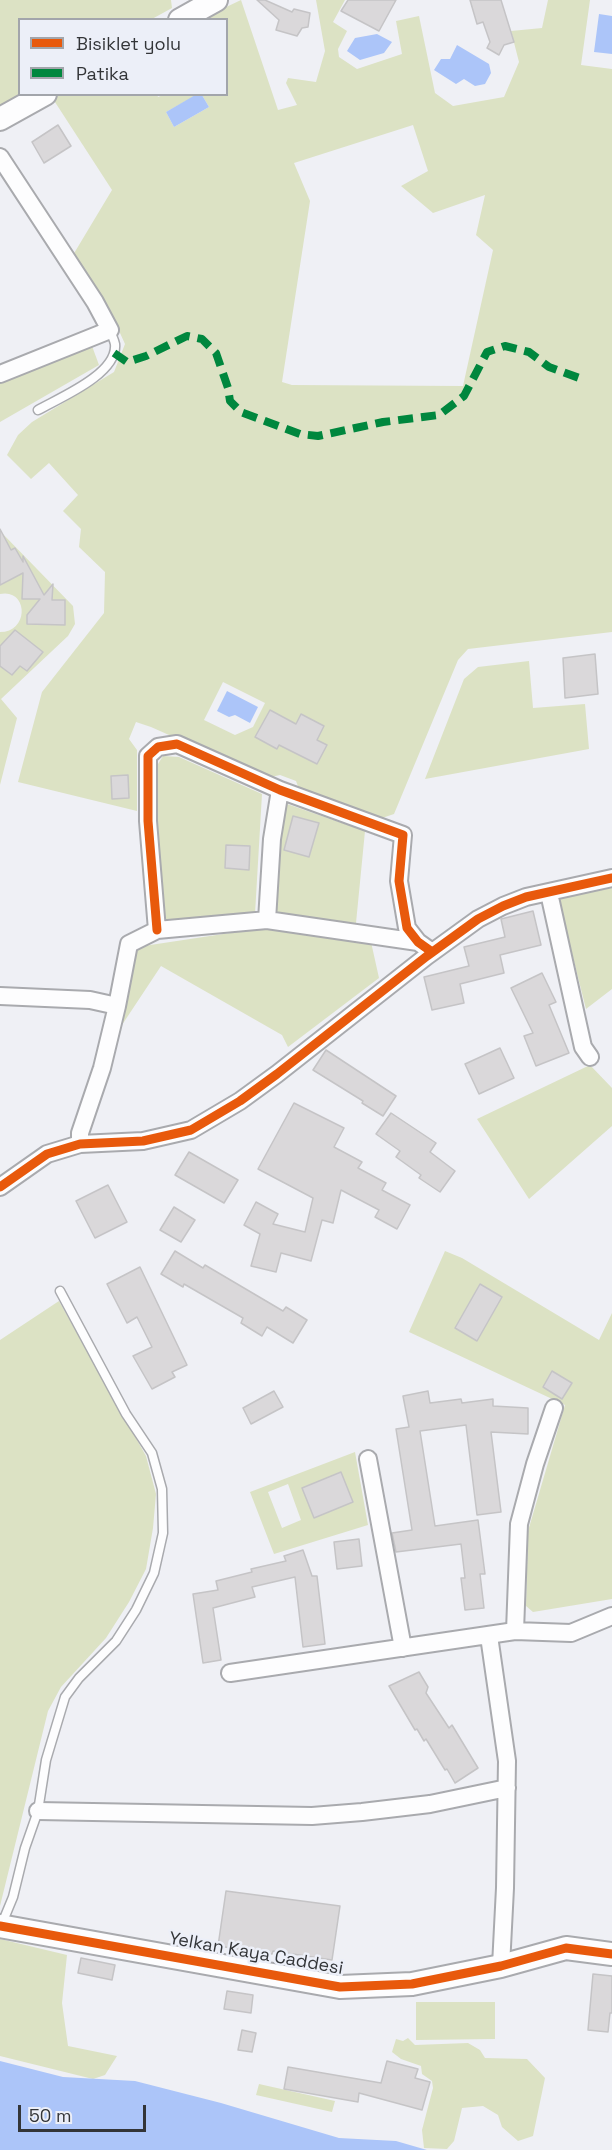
<!DOCTYPE html>
<html>
<head>
<meta charset="utf-8">
<style>
  body { margin:0 }
  #map { position:relative; width:612px; height:2150px; overflow:hidden; background:#eff0f5; font-family:"Space Grotesk",sans-serif }
  canvas { display:block }
  .legend { position:absolute; left:18px; top:18px; width:210px; height:78px; box-sizing:border-box; background:#eceff8; border:2px solid #a2a5ab; margin:0; padding:8px 10px; list-style:none; font-size:18px; color:#333538 }
  .legend li { display:flex; align-items:center; gap:12px; height:30px }
  .legend b { width:30px; border:2px solid #a2a5ab }
  .scale { position:absolute; left:18px; top:2105px; width:128px; height:27px; box-sizing:border-box; border:3px solid #333538; border-top:0; padding-left:8px; font-size:18px; line-height:21px; white-space:nowrap; color:#333538; -webkit-text-stroke:4px #eceff8; paint-order:stroke }
</style>
</head>
<body>
<div id="map">
<canvas width="612" height="2150"></canvas>
<ul class="legend">
<li><b style="height:8px;background:#e8590c"></b>Bisiklet yolu</li>
<li><b style="height:8px;background:#00873e"></b>Patika</li>
</ul>
<div class="scale">50 m</div>
</div>
<script>
const g = document.querySelector('canvas').getContext('2d');
g.lineJoin = 'round';
function fillPath(path, color) {
  g.fillStyle = color;
  g.fill(path, 'evenodd');
}
function trace(path, color, width, dash) {
  g.strokeStyle = color;
  g.lineWidth = width;
  g.lineCap = dash ? 'butt' : 'round';
  g.setLineDash(dash || []);
  g.stroke(path);
}
function drawText(font, color, halo, rows, align = 'center') {
  g.font = font + ' "Space Grotesk",sans-serif';
  g.lineWidth = 5;
  g.setLineDash([]);
  g.textBaseline = 'middle';
  g.strokeStyle = halo;
  g.fillStyle = color;
  for (const [text, x, y, turn = 0] of rows) {
    g.save();
    g.translate(x, y);
    g.rotate((+turn || 0) * Math.PI / 180);
    g.textAlign = isNaN(turn) ? turn : align;
    if (halo) g.strokeText(text, 0, 0);
    g.fillText(text, 0, 0);
    g.restore();
  }
}
fillPath(new Path2D(`
  M 0,0 L 171,0 L 172,8 L 152,19 L 20,20 L 20,95 L 0,106 Z
  M 241,0 L 278,110 L 297,105 L 286,83 L 288,78 L 316,82 L 325,51 L 316,0 L 345,0 L 333,22 L 347,31 L 338,49 L 339,57 L 357,69 L 402,54 L 396,21 L 419,16 L 435,93 L 453,106 L 504,97 L 519,62 L 511,31 L 542,28 L 548,0 L 590,0 L 581,65 L 612,69 L 612,632 L 468,649 L 458,660 L 394,814 L 382,818 L 299,789 L 296,781 L 280,775 L 266,778 L 151,727 L 136,722 L 129,739 L 137,750 L 137,811 L 18,782 L 42,692 L 104,613 L 105,572 L 79,547 L 81,529 L 63,511 L 78,495 L 49,463 L 31,479 L 7,455 L 18,435 L 32,422 L 114,372 L 125,344 L 110,311 L 73,255 L 112,190 L 53,99 L 61,94 L 157,94 L 158,97 L 163,95 L 197,95 L 166,112 L 174,127 L 209,107 L 202,95 L 226,94 L 226,20 L 201,19 ZM 413,125 L 428,171 L 401,186 L 433,213 L 485,195 L 476,235 L 493,250 L 463,386 L 292,385 L 282,382 L 310,201 L 294,163 ZM 223,682 L 265,703 L 253,727 L 235,735 L 204,720 Z
  M 92,346 L 99,365 L 0,422 L 0,381 Z
  M 0,531 L 73,606 L 75,624 L 68,636 L 1,699 L 17,718 L 0,785 L 0,632 C 30,632 28,588 0,594 Z
  M 529,661 L 533,708 L 585,704 L 589,749 L 425,779 L 464,679 L 478,667 Z
  M 163,756 L 179,757 L 262,794 L 255,914 L 164,921 L 157,819 L 158,764 Z
  M 287,804 L 365,831 L 356,923 L 274,915 L 278,842 Z
  M 612,888 L 612,989 L 586,1009 L 558,898 Z
  M 263,928 L 371,942 L 379,978 L 288,1047 L 282,1035 L 161,966 L 116,1034 L 137,947 Z
  M 590,1065 L 612,1088 L 612,1126 L 529,1199 L 477,1119 Z
  M 445,1251 L 462,1258 L 599,1340 L 612,1313 L 612,1599 L 533,1612 L 526,1606 L 528,1531 L 565,1405 L 409,1332 Z
  M 59,1301 L 146,1456 L 156,1494 L 153,1528 L 146,1569 L 129,1602 L 106,1638 L 61,1687 L 48,1711 L 0,1906 L 0,1340 Z
  M 355,1452 L 368,1525 L 274,1554 L 250,1492 ZM 288,1484 L 301,1520 L 282,1528 L 268,1492 Z
  M 0,1939 L 67,1955 L 62,2003 L 68,2046 L 117,2056 L 105,2075 L 93,2079 L 0,2056 Z
  M 416,2002 L 495,2002 L 495,2039 L 416,2040 Z
  M 408,2038 L 415,2045 L 468,2043 L 480,2050 L 485,2058 L 527,2059 L 545,2078 L 533,2136 L 518,2141 L 502,2127 L 498,2115 L 483,2106 L 462,2108 L 454,2141 L 447,2149 L 424,2148 L 422,2130 L 433,2088 L 432,2081 L 422,2074 L 421,2066 L 401,2059 L 392,2052 L 396,2039 L 403,2041 Z
  M 259,2084 L 335,2101 L 332,2112 L 256,2095 Z`), '#dce2c4');
fillPath(new Path2D(`
  M 599,14 L 612,16 L 612,54 L 594,52 Z
  M 377,34 L 392,42 L 384,53 L 360,60 L 347,51 L 355,38 Z
  M 457,45 L 489,64 L 491,73 L 485,84 L 475,86 L 464,79 L 456,84 L 434,70 L 441,59 L 450,59 Z
  M 197,94 L 202,95 L 209,107 L 174,127 L 166,112 Z
  M 227,691 L 258,707 L 250,723 L 235,715 L 229,717 L 217,711 Z
  M 0,2061 L 63,2077 L 135,2081 L 221,2103 L 339,2138 L 396,2141 L 427,2150 L 0,2150 Z`), '#acc5f9');
const building = new Path2D(`
  M 257,0 L 265,0 L 292,12 L 294,9 L 310,13 L 308,27 L 302,28 L 297,36 L 276,30 L 279,20 Z
  M 348,0 L 396,0 L 379,31 L 341,11 Z
  M 470,0 L 501,0 L 514,42 L 504,45 L 499,55 L 487,48 L 490,42 L 483,22 L 477,24 Z
  M 58,125 L 71,146 L 44,163 L 32,142 Z
  M 0,529 L 11,550 L 15,548 L 23,562 L 23,556 L 44,595 L 53,584 L 52,600 L 65,600 L 65,625 L 27,624 L 27,615 L 40,599 L 22,599 L 23,573 L 0,585 Z
  M 15,630 L 43,652 L 27,671 L 20,666 L 12,675 L 0,666 L 0,646 Z
  M 595,654 L 598,694 L 565,698 L 563,658 Z
  M 270,710 L 296,724 L 301,714 L 324,726 L 317,740 L 327,745 L 317,764 L 279,745 L 277,749 L 255,737 Z
  M 128,775 L 129,798 L 112,799 L 111,776 Z
  M 293,816 L 319,823 L 309,857 L 284,850 Z
  M 226,845 L 250,846 L 249,870 L 225,868 Z
  M 533,911 L 541,945 L 500,955 L 504,973 L 460,984 L 464,1003 L 432,1010 L 424,977 L 469,966 L 464,947 L 505,937 L 501,919 Z
  M 542,973 L 556,1002 L 549,1005 L 569,1053 L 536,1066 L 524,1036 L 533,1033 L 511,988 Z
  M 500,1048 L 514,1078 L 479,1094 L 465,1064 Z
  M 326,1050 L 396,1096 L 383,1116 L 362,1103 L 363,1101 L 313,1070 Z
  M 294,1103 L 344,1128 L 334,1147 L 362,1162 L 358,1168 L 386,1183 L 382,1190 L 410,1205 L 397,1229 L 375,1217 L 379,1210 L 341,1190 L 333,1223 L 322,1220 L 311,1261 L 281,1253 L 276,1272 L 251,1266 L 260,1234 L 244,1225 L 256,1202 L 278,1214 L 273,1224 L 305,1232 L 313,1198 L 258,1169 Z
  M 391,1113 L 436,1143 L 430,1152 L 455,1171 L 440,1192 L 419,1178 L 421,1175 L 396,1157 L 400,1151 L 376,1134 Z
  M 189,1152 L 238,1180 L 224,1203 L 175,1175 Z
  M 108,1185 L 127,1222 L 95,1238 L 76,1201 Z
  M 174,1207 L 195,1220 L 181,1242 L 160,1230 Z
  M 175,1251 L 203,1268 L 205,1265 L 283,1311 L 286,1307 L 307,1320 L 293,1343 L 267,1327 L 262,1336 L 241,1323 L 243,1318 L 184,1284 L 183,1287 L 161,1274 Z
  M 140,1267 L 187,1365 L 172,1372 L 175,1377 L 152,1389 L 133,1356 L 152,1347 L 137,1317 L 127,1323 L 107,1284 Z
  M 480,1284 L 502,1297 L 477,1341 L 455,1328 Z
  M 552,1371 L 572,1383 L 562,1399 L 543,1387 Z
  M 274,1391 L 283,1407 L 251,1424 L 243,1408 Z
  M 428,1391 L 430,1403 L 461,1399 L 462,1403 L 493,1399 L 493,1406 L 528,1408 L 528,1434 L 491,1432 L 501,1512 L 477,1515 L 466,1425 L 420,1431 L 435,1526 L 478,1520 L 485,1574 L 480,1574 L 484,1608 L 465,1610 L 461,1578 L 465,1578 L 461,1544 L 396,1552 L 392,1533 L 412,1530 L 396,1429 L 409,1427 L 403,1396 Z
  M 341,1472 L 353,1502 L 314,1518 L 302,1488 Z
  M 359,1539 L 362,1566 L 337,1569 L 334,1542 Z
  M 303,1550 L 312,1576 L 317,1576 L 325,1644 L 303,1647 L 295,1577 L 252,1587 L 255,1597 L 213,1608 L 221,1660 L 203,1663 L 193,1594 L 218,1590 L 216,1581 L 252,1572 L 251,1569 L 286,1561 L 284,1556 Z
  M 419,1672 L 428,1687 L 426,1693 L 449,1728 L 452,1725 L 478,1768 L 455,1783 L 447,1769 L 445,1770 L 426,1739 L 424,1741 L 417,1729 L 415,1730 L 389,1686 Z
  M 226,1891 L 340,1906 L 332,1960 L 273,1951 L 272,1954 L 218,1946 Z
  M 81,1958 L 115,1965 L 112,1980 L 78,1973 Z
  M 593,1974 L 612,1976 L 612,2013 L 610,2013 L 608,2032 L 588,2030 Z
  M 227,1991 L 253,1995 L 251,2013 L 224,2009 Z
  M 242,2030 L 256,2033 L 252,2052 L 238,2050 Z
  M 387,2061 L 418,2069 L 415,2078 L 430,2082 L 422,2110 L 359,2093 L 358,2102 L 284,2089 L 288,2067 L 381,2083 Z`);
fillPath(building, '#dad8da');
trace(building, '#c5c4c6', 1.5);
const lane = new Path2D(`
  M 38,410 C 59,398 118,374 115,344 C 114,339 111,334 110,330
  M 1,1926 L 13,1897 L 25,1848 L 38,1811 L 46,1760 L 65,1697 L 79,1678 L 116,1641 L 136,1610 L 154,1573 L 163,1533 L 162,1489 L 152,1453 L 126,1414 L 60,1291`);
const street = new Path2D(`
  M 0,157 L 95,302 L 110,330 L 0,374
  M 280,790 L 272,839 L 267,920 L 418,942
  M 549,893 L 583,1047 L 590,1057
  M 157,930 L 148,821 L 148,756 L 158,747 L 177,744 L 280,790 L 403,835 L 399,881 L 407,928 L 418,942 L 432,952
  M 0,996 L 90,1000 L 117,1006 L 102,1068 L 80,1133 L 80,1144
  M 117,1006 L 129,944 L 157,930 L 267,920
  M 0,1187 L 47,1154 L 80,1144 L 143,1141 L 191,1130 L 240,1101 L 277,1074 L 427,956 L 478,919 L 503,906 L 526,897 L 612,878
  M 368,1459 L 403,1648
  M 515,1631 L 519,1524 L 535,1464 L 554,1408
  M 489,1636 L 507,1761 L 505,1888 L 501,1966
  M 230,1673 L 515,1631 L 571,1633 L 612,1616
  M 38,1811 L 312,1816 L 362,1812 L 430,1804 L 507,1788`);
const secondary = new Path2D(`
  M 180,20 L 216,0
  M 0,119 L 45,94
  M 0,1926 L 340,1987 L 412,1984 L 501,1966 L 566,1948 L 612,1954`);
trace(lane, '#a9aaae', 11);
trace(street, '#a9aaae', 20);
trace(secondary, '#a9aaae', 26);
trace(lane, '#fdfdfe', 8);
trace(street, '#fdfdfe', 16);
trace(secondary, '#fdfdfe', 22);
trace(new Path2D(`
  M 114,353 L 127,362 L 146,356 L 187,336 L 202,339 L 216,353 L 228,388 L 230,401 L 241,412 L 300,434 L 318,436 L 383,422 L 439,415 L 464,396 L 487,352 L 505,346 L 529,352 L 549,367 L 582,379`), '#00873e', 8, [15, 8]);
trace(new Path2D(`
  M 157,930 L 148,821 L 148,756 L 158,747 L 177,744 L 280,790 L 403,835 L 399,881 L 407,928 L 418,942 L 432,952
  M 0,1187 L 47,1154 L 80,1144 L 143,1141 L 191,1130 L 240,1101 L 277,1074 L 427,956 L 478,919 L 503,906 L 526,897 L 612,878
  M 0,1926 L 340,1987 L 412,1984 L 501,1966 L 566,1948 L 612,1954`), '#e8590c', 9);
drawText('18px', '#333538', '#eceff8', [
  ["Yelkan Kaya Caddesi",256,1954,10]
]);
</script>
</body>
</html>
